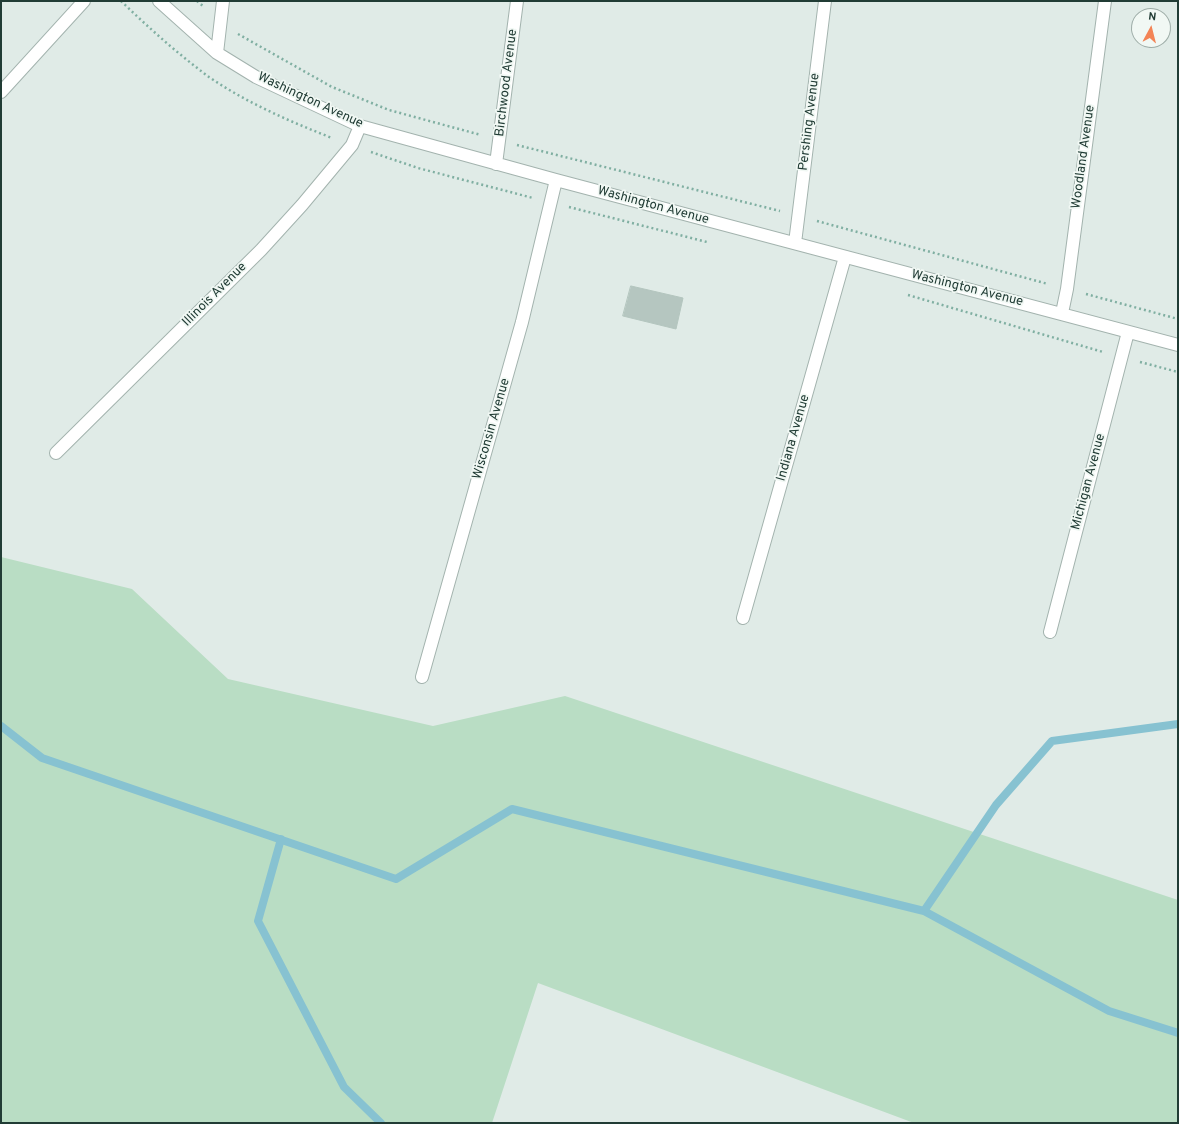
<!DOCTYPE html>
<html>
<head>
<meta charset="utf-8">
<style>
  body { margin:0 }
  #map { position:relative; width:1179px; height:1124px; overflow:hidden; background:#e0ebe7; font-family:Overpass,sans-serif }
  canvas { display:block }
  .frame { position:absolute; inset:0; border:2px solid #213c35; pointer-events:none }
  .north { position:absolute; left:1131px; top:8px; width:40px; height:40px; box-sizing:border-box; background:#f1f8f4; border:1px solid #9eada8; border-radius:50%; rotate:7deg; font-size:11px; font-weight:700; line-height:16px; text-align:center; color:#213c35 }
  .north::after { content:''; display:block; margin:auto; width:14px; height:18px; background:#f38456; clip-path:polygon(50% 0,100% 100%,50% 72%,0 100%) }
</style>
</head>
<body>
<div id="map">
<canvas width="1179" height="1124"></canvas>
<div class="frame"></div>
<div class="north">N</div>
</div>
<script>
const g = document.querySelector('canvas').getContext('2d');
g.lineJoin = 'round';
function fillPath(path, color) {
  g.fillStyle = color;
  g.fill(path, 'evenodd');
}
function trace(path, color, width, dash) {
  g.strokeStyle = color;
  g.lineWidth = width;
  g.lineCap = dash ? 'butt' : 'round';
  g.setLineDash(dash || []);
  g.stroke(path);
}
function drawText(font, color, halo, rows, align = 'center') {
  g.font = font + ' Overpass,sans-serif';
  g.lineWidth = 3.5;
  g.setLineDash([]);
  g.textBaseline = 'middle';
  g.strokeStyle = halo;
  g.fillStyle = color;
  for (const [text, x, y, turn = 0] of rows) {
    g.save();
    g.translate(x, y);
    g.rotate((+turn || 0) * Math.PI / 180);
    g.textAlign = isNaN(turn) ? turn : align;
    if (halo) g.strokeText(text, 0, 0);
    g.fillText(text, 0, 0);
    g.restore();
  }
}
fillPath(new Path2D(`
  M 1,557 L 132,589 L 228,679 L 433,726 L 565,696 L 1178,900 L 1178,1123 L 914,1123 L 538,983 L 492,1123 L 1,1123 Z`), '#b9ddc4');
trace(new Path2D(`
  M 1,726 L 42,758 L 396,879 L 512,809 L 924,911 L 1109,1011 L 1178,1033
  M 281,839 L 258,921 L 344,1087 L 381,1123
  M 924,911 L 996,805 L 1052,741 L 1178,724`), '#87c2d1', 8);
const building = new Path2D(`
  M 631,286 L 683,298 L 676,329 L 623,316 Z`);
fillPath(building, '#b5c6c0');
trace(building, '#b3c5be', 1);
const minor = new Path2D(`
  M 159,1 L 217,53 L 256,77 L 360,126 L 556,180 L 1178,345
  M 217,53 L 223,1
  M 1,92 L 84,1
  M 496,164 L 517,1
  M 795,243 L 825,1
  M 1062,313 L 1067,289 L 1105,1
  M 56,453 L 261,250 L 302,205 L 352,145 L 360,126
  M 743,618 L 845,257
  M 1050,632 L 1128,332
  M 422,677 L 522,322 L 556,180`);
trace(minor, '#a3b3ae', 14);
trace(new Path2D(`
  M 121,1 C 149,28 178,54 209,77 C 247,103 289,121 332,138
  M 197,1 L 203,6
  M 238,34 L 332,87 L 389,110 L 481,135
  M 517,145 L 780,211
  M 371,152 L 418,168 L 533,198
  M 569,207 L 707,242
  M 817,221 L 1048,284
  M 1086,294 L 1178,319
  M 908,295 L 1103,352
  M 1140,362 L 1178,372`), '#80afa2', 2.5, [2, 3]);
trace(minor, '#fff', 12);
drawText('13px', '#213c35', '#f1f8f4', [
  ["Birchwood Avenue",507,83,-83],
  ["Washington Avenue",310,101,25],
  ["Pershing Avenue",810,122,-83],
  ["Woodland Avenue",1084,157,-82],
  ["Washington Avenue",653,206,15],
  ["Washington Avenue",967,289,14],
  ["Illinois Avenue",215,295,-45],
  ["Wisconsin Avenue",492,429,-74],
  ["Indiana Avenue",794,438,-74],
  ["Michigan Avenue",1089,482,-75]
]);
</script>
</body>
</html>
